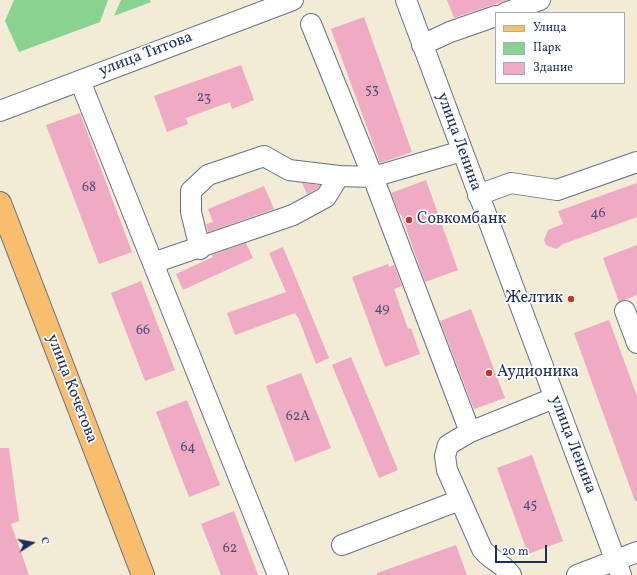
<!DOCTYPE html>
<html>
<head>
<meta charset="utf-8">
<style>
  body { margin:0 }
  #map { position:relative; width:637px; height:575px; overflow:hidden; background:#f2ebd5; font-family:Vollkorn,serif }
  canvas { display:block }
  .legend { position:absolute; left:495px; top:12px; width:130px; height:72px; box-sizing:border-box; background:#fff; border:1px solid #a4acbf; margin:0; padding:5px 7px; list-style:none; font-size:12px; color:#1b2f5e }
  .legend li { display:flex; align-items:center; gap:8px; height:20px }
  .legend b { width:20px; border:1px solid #a4acbf }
  .north { position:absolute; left:12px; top:523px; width:40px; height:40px; -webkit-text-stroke:3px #fff; paint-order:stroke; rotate:79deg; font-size:11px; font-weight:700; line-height:16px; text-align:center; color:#1b2f5e }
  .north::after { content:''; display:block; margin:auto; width:14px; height:18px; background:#1b2f5e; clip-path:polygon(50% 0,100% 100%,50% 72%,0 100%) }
  .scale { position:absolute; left:495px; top:545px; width:52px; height:18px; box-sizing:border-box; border:2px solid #1b2f5e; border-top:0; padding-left:5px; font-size:12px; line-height:14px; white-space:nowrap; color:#1b2f5e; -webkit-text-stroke:3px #fff; paint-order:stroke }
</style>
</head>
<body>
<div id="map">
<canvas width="637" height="575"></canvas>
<ul class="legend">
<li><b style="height:5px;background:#f9be6d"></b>Улица</li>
<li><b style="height:11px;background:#89d28f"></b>Парк</li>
<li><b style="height:11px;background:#efaac4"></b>Здание</li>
</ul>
<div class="north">С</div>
<div class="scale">20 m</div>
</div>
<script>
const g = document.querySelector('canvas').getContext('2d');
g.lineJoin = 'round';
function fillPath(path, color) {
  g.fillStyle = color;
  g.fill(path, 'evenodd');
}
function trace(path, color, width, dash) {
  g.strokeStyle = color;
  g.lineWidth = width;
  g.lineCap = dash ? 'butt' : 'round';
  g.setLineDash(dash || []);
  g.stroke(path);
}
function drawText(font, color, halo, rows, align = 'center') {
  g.font = font + ' Vollkorn,serif';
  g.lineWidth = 3.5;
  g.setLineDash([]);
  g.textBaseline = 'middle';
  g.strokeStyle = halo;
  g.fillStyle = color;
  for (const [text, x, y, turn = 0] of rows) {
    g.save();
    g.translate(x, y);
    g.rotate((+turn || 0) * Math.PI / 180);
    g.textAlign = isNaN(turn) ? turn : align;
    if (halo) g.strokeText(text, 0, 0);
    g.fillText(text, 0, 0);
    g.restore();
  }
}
fillPath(new Path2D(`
  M 14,0 L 108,0 L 100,22 L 19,52 L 5,21 Z
  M 121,0 L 150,0 L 151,2 L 114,16 Z`), '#89d28f');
fillPath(new Path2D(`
  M 447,0 L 507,0 L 454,18 Z
  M 364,17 L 412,152 L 380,163 L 331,29 Z
  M 241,65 L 254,100 L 232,109 L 230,102 L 186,118 L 188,124 L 167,132 L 154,96 Z
  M 80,113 L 132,252 L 99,264 L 46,125 Z
  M 426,180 L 458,270 L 425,282 L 401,214 L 400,215 L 391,193 Z
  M 302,183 L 320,185 L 318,188 L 307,194 Z
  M 637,183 L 637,217 L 563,244 L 556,249 L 546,245 L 544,240 L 548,230 L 563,224 L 558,211 Z
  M 264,186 L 274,209 L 208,232 L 206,224 L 213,222 L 208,209 Z
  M 246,243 L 253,258 L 183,290 L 176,274 L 213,257 L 212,255 Z
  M 637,245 L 637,295 L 619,302 L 603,258 Z
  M 283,247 L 329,358 L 316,364 L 298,317 L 297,317 L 295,313 L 235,335 L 227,313 L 286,292 L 269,253 Z
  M 388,264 L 389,267 L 394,265 L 402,286 L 394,289 L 408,329 L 411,328 L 420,354 L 385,367 L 352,277 Z
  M 141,281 L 175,370 L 145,381 L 111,293 Z
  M 471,309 L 505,398 L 474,409 L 440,321 Z
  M 609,320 L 637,396 L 637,501 L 635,501 L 574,333 Z
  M 351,357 L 398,470 L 379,478 L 332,365 Z
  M 301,373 L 331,448 L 295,462 L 266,386 Z
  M 187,400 L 220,485 L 189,497 L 156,412 Z
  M 0,448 L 9,448 L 19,521 L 11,524 L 29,575 L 0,575 Z
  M 532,455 L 563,541 L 528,554 L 497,468 Z
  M 234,511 L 258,575 L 221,575 L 201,524 Z
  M 456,545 L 467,575 L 377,575 L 377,573 Z`), '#efaac4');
const minor = new Path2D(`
  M 406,0 L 621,575
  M 505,13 L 540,0
  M 311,24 L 373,177 L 470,432 L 554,398
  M 422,45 L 450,32 L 496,16
  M 80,81 L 278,575
  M 0,111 L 293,0
  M 478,195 L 511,183 L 557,190 L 637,162
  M 200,249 L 191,212 L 191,191 L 208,175 L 264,156 L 289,170 L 339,176
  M 153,263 L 293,215 L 326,197 L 339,176 L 373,177 L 462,151
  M 625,311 L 637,343
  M 470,432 L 448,445 L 445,456 L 447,470 L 482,549 C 490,560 504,564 511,575
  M 342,545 L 460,500
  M 577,575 L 637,552`);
const major = new Path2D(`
  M 0,203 L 143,575`);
trace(minor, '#667188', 22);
trace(major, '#667188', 24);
trace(minor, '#fff', 20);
trace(major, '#f9be6d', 22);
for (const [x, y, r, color] of [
  [409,220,4,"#c8321e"],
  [571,299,4,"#c8321e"],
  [489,373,4,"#c8321e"]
]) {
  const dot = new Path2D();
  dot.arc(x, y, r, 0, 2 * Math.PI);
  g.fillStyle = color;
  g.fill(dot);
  trace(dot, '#fff', 1.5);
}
drawText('14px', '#504e78', null, [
  ["53",372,90],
  ["23",204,98],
  ["68",89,188],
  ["46",598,214],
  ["49",382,309],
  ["66",143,331],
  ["62А",298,417],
  ["64",188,448],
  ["45",530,505],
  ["62",230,549]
]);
drawText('16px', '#1b2f5e', '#fff', [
  ["улица Титова",146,55,-21],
  ["улица Ленина",458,142,70],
  ["улица Кочетова",71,389,69],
  ["улица Ленина",572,445,69]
]);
drawText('16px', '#1b2f5e', '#fff', [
  ["Совкомбанк",417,220],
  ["Желтик",563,299,"right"],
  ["Аудионика",497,373]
], 'left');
</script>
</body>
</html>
